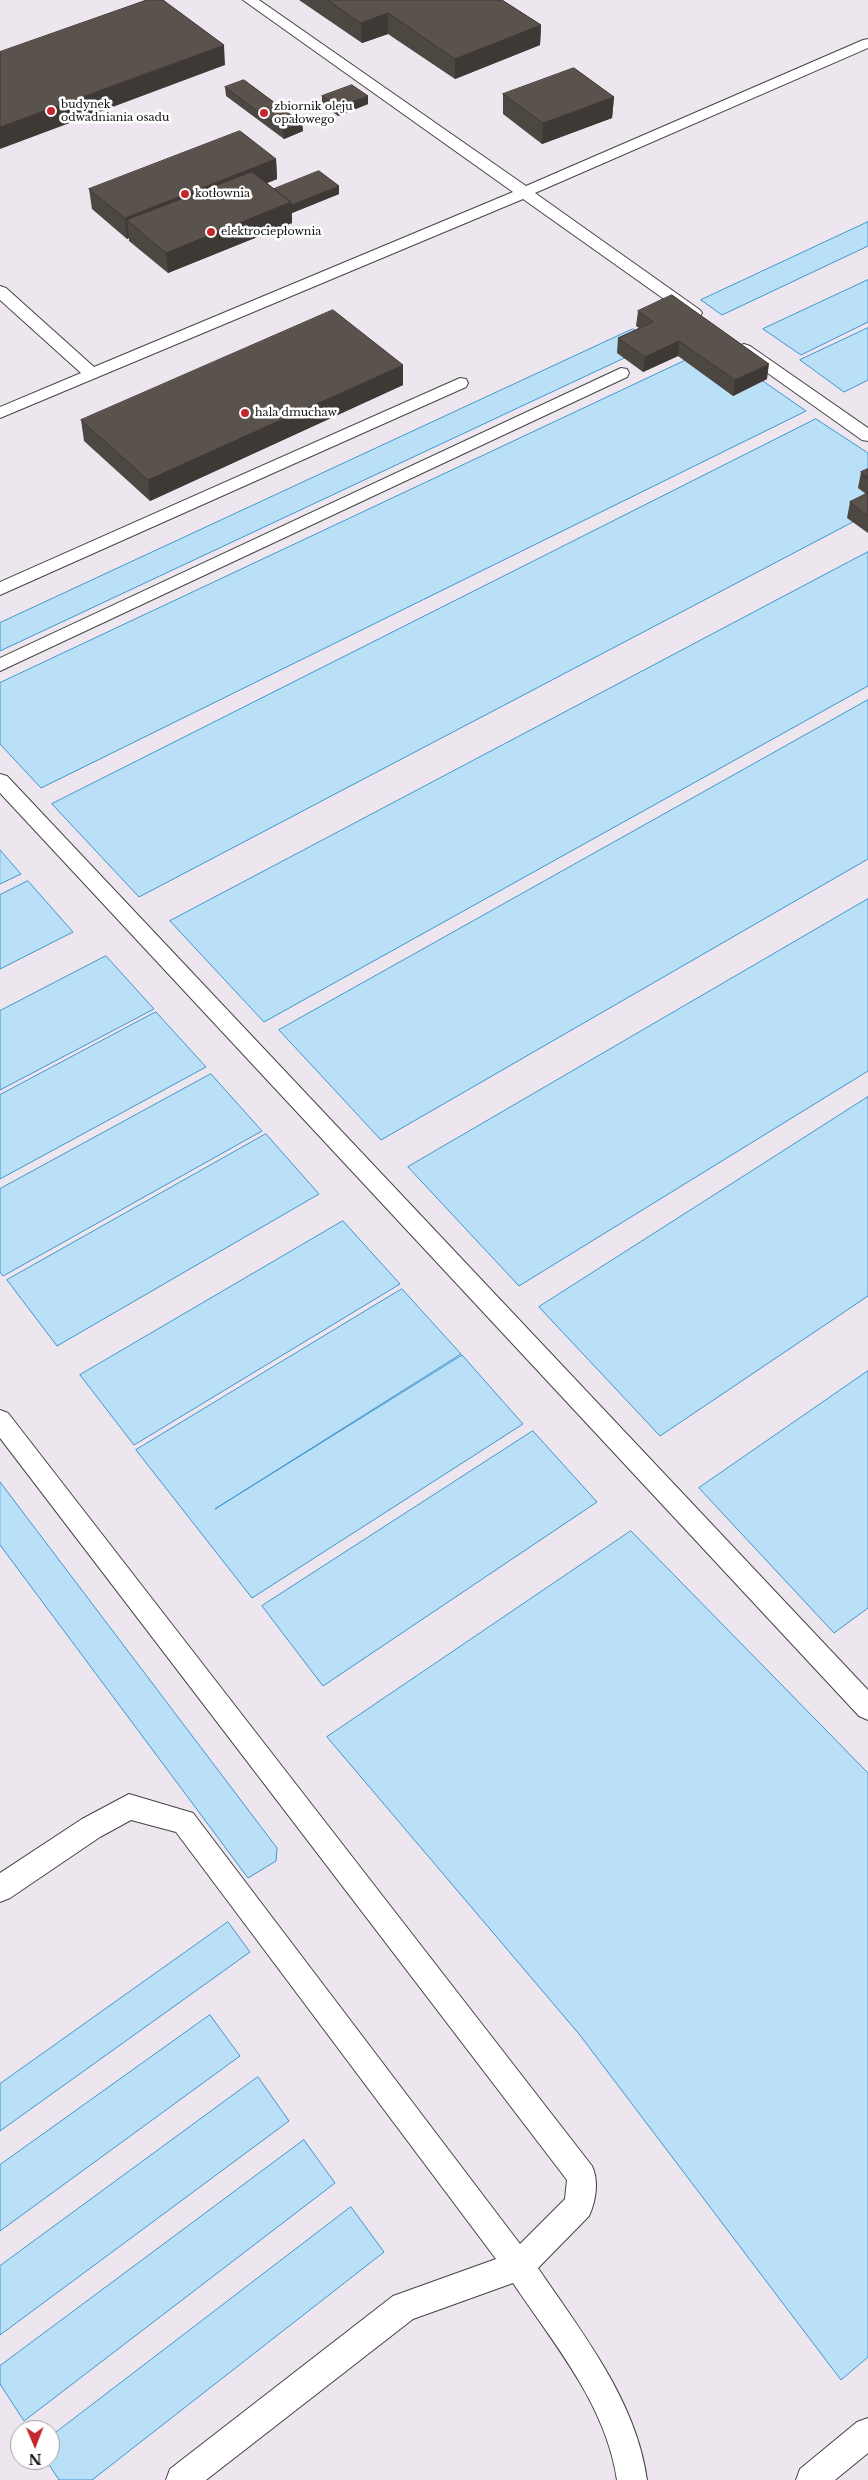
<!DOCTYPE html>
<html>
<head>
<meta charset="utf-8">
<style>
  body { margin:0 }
  #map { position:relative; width:868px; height:2480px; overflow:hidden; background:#fffdf5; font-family:"Libre Baskerville",serif }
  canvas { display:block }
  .north { position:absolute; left:10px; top:2420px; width:50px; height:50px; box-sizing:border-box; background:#fff; border:1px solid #a0a0a0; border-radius:50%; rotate:179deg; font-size:14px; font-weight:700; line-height:20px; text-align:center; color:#111 }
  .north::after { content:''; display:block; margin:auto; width:18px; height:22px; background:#c4262e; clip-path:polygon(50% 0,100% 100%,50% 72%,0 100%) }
</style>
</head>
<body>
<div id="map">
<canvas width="868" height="2480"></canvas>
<div class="north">N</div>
</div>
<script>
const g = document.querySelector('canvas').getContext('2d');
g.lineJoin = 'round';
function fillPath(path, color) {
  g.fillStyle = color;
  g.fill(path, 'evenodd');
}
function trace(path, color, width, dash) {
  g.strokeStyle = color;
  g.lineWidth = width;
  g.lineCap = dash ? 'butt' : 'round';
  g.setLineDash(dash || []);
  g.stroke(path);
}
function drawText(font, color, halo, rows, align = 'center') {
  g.font = font + ' "Libre Baskerville",serif';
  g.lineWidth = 5;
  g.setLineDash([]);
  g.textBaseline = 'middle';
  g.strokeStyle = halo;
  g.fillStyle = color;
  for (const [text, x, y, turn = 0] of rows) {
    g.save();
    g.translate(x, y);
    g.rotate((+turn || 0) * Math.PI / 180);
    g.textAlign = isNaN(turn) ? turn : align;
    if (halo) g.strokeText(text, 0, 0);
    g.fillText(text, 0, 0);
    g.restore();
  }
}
fillPath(new Path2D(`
  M 0,0 L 868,0 L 868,2480 L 0,2480 ZM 20,2430 L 50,2430 L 50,2460 L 20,2460 Z`), '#eee6ef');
const water = new Path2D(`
  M 868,222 L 868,246 L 722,315 L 701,300 Z
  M 868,280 L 868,322 L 801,355 L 763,329 Z
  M 868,328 L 868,380 L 844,392 L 800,360 Z
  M 633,329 L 654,344 L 0,651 L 0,623 Z
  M 714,347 L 806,411 L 41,788 L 0,744 L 0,683 Z
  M 816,419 L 868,453 L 868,514 L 139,897 L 52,804 Z
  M 868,552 L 868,686 L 264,1022 L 170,921 Z
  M 868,700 L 868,859 L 381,1140 L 279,1030 Z
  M 0,850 L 21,874 L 0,884 Z
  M 28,881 L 73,932 L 0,969 L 0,895 Z
  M 868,899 L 868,1071 L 519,1286 L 408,1167 Z
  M 106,956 L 154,1009 L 0,1090 L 0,1011 Z
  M 156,1012 L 206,1067 L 0,1179 L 0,1095 Z
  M 211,1074 L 262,1131 L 3,1276 L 0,1272 L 0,1189 Z
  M 868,1097 L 868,1296 L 660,1436 L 539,1307 Z
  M 266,1134 L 319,1194 L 57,1346 L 7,1280 Z
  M 343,1221 L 400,1284 L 134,1445 L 80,1375 Z
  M 402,1289 L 461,1354 L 215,1509 L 462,1355 L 523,1424 L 252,1598 L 136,1450 Z
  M 868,1371 L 868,1608 L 834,1633 L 699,1488 Z
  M 533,1431 L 597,1502 L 323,1686 L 262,1606 Z
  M 0,1482 L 277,1848 L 276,1861 L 248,1878 L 0,1545 Z
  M 631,1531 L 868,1773 L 868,2357 L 841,2380 L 579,2034 L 327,1737 Z
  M 228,1922 L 250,1952 L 0,2131 L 0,2084 Z
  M 210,2015 L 240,2056 L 0,2231 L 0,2165 Z
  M 258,2077 L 289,2121 L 0,2335 L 0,2266 Z
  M 304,2140 L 335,2183 L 24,2421 L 0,2384 L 0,2366 Z
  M 351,2207 L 384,2252 L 92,2480 L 59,2480 L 46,2460 L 50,2460 L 50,2437 Z`);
fillPath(water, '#b9e0f7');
trace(water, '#3f96cf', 1);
const service = new Path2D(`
  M 243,0 L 259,0 L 526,186 L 863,40 L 868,39 L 868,48 L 535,193 L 700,310 L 702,313 L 700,316 L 688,316 L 523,199 L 0,418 L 0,407 L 81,373 L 0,300 L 0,286 L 6,288 L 94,367 L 513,192 Z
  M 744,344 L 750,346 L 868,428 L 868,441 L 862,440 L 738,352 L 736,349 L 738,346 Z
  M 621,368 L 627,369 L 629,373 L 627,377 L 0,671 L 0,658 Z
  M 460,378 L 466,379 L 468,383 L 466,387 L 0,595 L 0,582 Z
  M 0,774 L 7,776 L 868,1690 L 868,1720 L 859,1716 L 0,793 Z
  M 0,1410 L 8,1413 L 592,2166 C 599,2181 596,2201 589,2216 L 538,2268 C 582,2333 636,2400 647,2480 L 617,2480 C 606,2405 554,2344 513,2283 L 413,2319 L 206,2480 L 166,2480 L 170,2469 L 393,2296 L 496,2259 L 176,1832 L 131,1820 L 100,1837 L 10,1898 L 0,1902 L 0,1873 L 82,1819 L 129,1794 L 193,1813 L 520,2244 L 565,2199 L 567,2180 L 0,1438 Z
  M 868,2418 L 868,2453 L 835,2480 L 796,2480 L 800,2469 L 857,2422 Z`);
trace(service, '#444', 2);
fillPath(service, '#fff');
fillPath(new Path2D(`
  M 299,0 L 502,0 L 541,25 L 540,45 L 455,79 L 388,34 L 362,43 Z
  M 225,87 L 302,123 L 303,131 L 284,139 L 226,96 Z
  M 503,94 L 614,97 L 612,118 L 542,144 L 503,114 Z
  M 322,96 L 368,96 L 368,104 L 338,116 L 322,104 Z
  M 276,159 L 277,179 L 267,183 L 274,189 L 339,194 L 292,213 L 292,223 L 168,273 L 129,241 L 129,238 L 127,239 L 92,209 L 89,189 Z
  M 638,311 L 767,379 L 733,396 L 678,356 L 643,372 L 617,353 L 618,338 L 639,328 L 636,326 Z
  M 403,385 L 150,501 L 84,441 L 81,420 Z
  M 868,469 L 868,533 L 847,518 L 850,502 L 866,494 L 858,488 L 861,472 Z`), '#4d4742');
fillPath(new Path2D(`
  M 388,13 L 388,34 L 362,43 L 361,23 Z
  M 541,25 L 540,45 L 455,79 L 455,59 Z
  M 224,45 L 225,65 L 0,149 L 0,127 Z
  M 368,96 L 368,104 L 338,116 L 338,107 Z
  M 614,97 L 612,118 L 542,144 L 543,123 Z
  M 302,123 L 303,131 L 284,139 L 283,130 Z
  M 276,159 L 277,179 L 142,233 L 127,220 L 129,238 L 127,239 L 125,218 Z
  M 339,186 L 339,194 L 292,213 L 291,205 Z
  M 291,202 L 292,223 L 168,273 L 166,253 Z
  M 679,341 L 678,356 L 643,372 L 645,357 Z
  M 769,364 L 767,379 L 733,396 L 735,380 Z
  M 403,365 L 403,385 L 150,501 L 148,480 Z`), '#3f3936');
const building = new Path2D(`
  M 147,0 L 163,0 L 224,45 L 0,127 L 0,52 Z
  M 328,0 L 502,0 L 541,25 L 455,59 L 388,13 L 361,23 Z
  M 574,68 L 614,97 L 543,123 L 503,94 Z
  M 244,80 L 302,123 L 283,130 L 225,87 Z
  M 352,85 L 368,96 L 338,107 L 322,96 Z
  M 240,131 L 276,159 L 125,218 L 89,189 Z
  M 319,171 L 339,186 L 291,205 L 291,202 L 274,189 Z
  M 252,172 L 291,202 L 166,253 L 127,220 Z
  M 672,295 L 769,364 L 735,380 L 679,341 L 645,357 L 618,338 L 653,322 L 638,311 Z
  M 333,310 L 403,365 L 148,480 L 81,420 Z
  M 868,469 L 868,478 L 861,472 Z
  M 868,493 L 868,516 L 850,502 Z`);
fillPath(building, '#5a524d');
trace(building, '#3f3936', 1);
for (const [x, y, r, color] of [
  [51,111,5,"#c4262e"],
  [264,113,5,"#c4262e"],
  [185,194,5,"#c4262e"],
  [211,232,5,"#c4262e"],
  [245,413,5,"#c4262e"]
]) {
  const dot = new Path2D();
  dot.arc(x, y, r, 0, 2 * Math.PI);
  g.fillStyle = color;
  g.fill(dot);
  trace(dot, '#fff', 2);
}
drawText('11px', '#111', '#fff', [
  ["budynek",61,105],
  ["odwadniania osadu",61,118],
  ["zbiornik oleju",274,107],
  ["opałowego",274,120],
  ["kotłownia",195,194],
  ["elektrociepłownia",221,232],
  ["hala dmuchaw",255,413]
], 'left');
</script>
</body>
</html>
